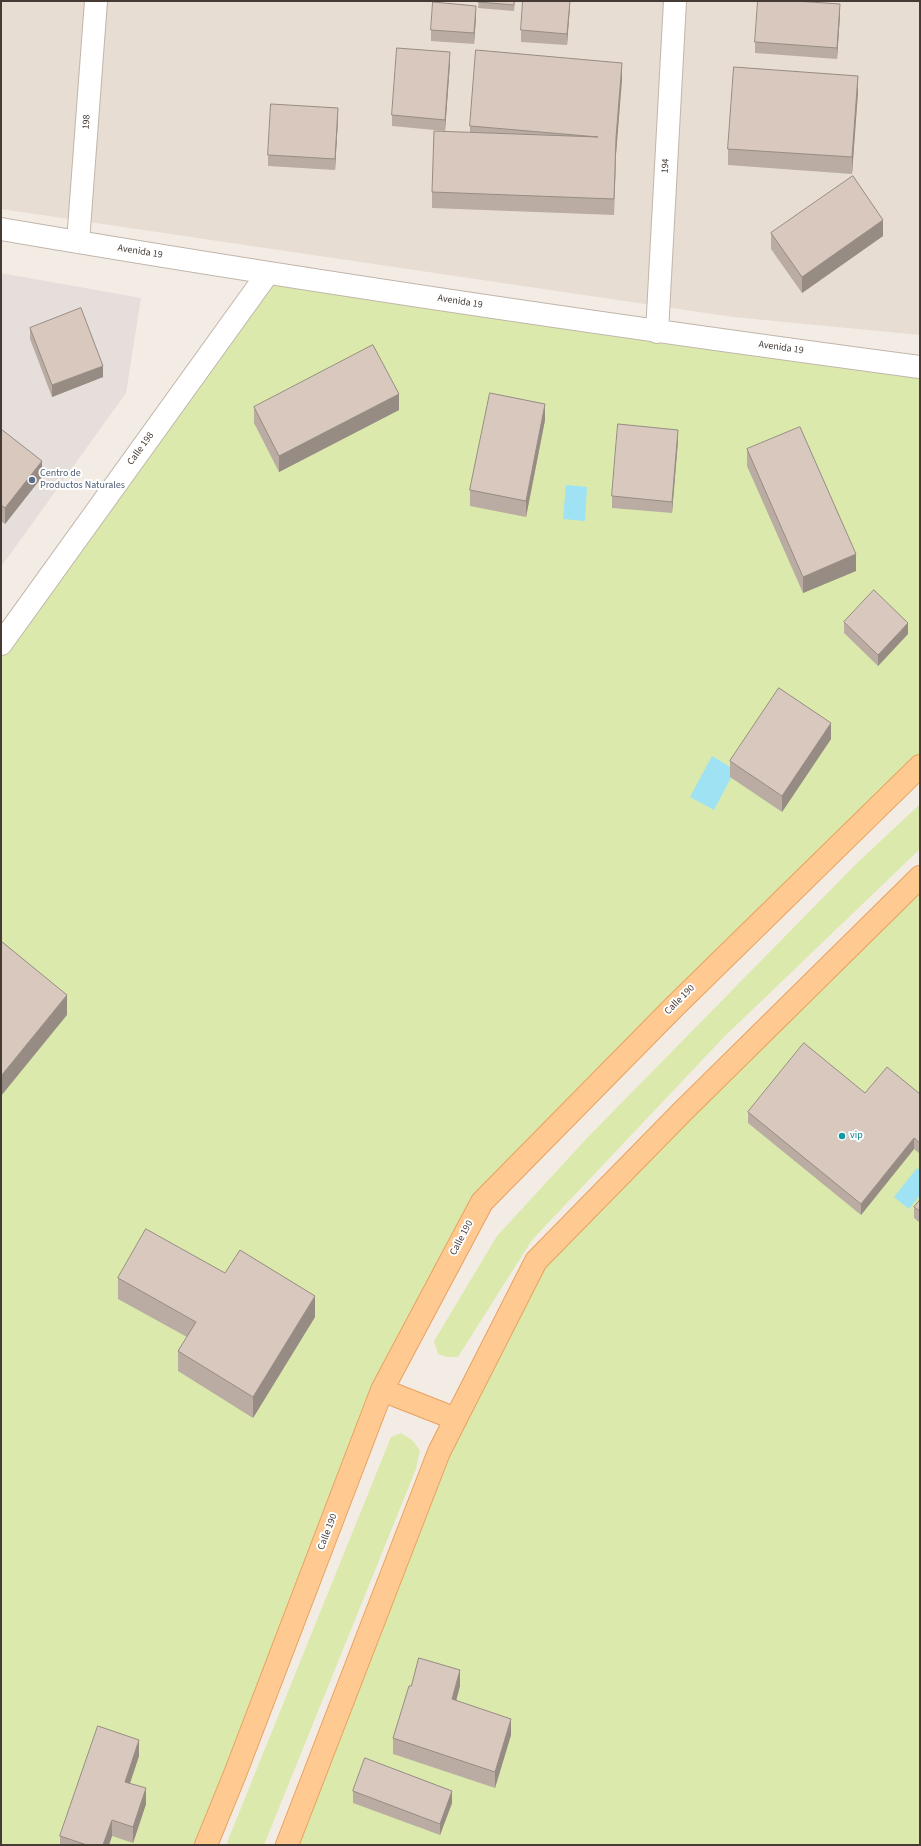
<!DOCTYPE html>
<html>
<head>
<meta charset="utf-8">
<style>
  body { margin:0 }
  #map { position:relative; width:921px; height:1846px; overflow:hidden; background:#f3ece5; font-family:"Source Sans 3",sans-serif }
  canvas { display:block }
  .frame { position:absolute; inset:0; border:2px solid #463b34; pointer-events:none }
</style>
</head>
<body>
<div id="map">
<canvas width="921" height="1846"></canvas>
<div class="frame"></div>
</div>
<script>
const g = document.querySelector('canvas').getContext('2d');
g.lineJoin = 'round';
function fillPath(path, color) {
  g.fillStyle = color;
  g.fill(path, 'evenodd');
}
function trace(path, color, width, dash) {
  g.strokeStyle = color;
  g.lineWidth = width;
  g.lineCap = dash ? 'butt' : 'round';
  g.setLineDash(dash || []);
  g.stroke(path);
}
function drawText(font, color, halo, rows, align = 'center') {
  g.font = font + ' "Source Sans 3",sans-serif';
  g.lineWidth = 4;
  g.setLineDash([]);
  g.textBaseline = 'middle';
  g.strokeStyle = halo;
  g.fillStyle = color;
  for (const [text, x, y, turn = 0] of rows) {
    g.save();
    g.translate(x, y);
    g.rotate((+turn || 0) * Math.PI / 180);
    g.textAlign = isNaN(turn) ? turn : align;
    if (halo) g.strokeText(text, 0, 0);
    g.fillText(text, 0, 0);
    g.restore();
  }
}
fillPath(new Path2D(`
  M 1,1 L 920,1 L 920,335 L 733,317 L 1,209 Z`), '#e8ddd3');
fillPath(new Path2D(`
  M 1,273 L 141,298 L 126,393 L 1,567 Z`), '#e5deda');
fillPath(new Path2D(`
  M 268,273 L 920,367 L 920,766 L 482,1202 L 382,1390 L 203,1845 L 1,1845 L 1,644 Z
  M 920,804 L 920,849 L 724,1037 L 532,1240 L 458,1357 L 447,1357 L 438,1354 L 434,1341 L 497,1236 L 587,1138 L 855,865 Z
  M 920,877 L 920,1845 L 287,1845 L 439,1452 L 536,1261 Z
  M 401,1433 L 412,1440 L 420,1450 L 416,1469 L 264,1845 L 226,1845 L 391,1437 Z`), '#dbeaac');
fillPath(new Path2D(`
  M 566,485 L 587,487 L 585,521 L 563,519 Z
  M 712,756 L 735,770 L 714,810 L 690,797 Z
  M 917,1168 L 920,1170 L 920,1195 L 909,1209 L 894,1197 Z`), '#9ee2f3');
const minor = new Path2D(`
  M 1,229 C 306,281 613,326 920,367
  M 78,242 L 96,1
  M 657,332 L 675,1
  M 1,644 L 268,273`);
const major = new Path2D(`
  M 382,1390 L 456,1419
  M 206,1845 L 235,1774 L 382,1390 L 482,1202 L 674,1007 L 920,766
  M 287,1845 L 439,1452 L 536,1261 L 683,1111 L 920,877`);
trace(minor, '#c2b5aa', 24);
trace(major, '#e9a25e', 24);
trace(minor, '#fff', 22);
trace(major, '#ffc992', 22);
fillPath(new Path2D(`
  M 479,1 L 515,1 L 514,11 L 478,8 Z
  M 570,1 L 567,45 L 521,42 L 521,30 Z
  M 840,15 L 837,59 L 755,53 L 755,42 Z
  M 476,17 L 474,44 L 431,41 L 431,30 Z
  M 450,63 L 445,131 L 392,126 L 392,115 Z
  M 622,79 L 616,154 L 614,215 L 432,208 L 432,192 L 470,132 L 470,126 Z
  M 858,92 L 852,174 L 728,165 L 728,149 Z
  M 338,119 L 335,170 L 268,166 L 268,155 Z
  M 771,233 L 883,236 L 802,293 L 771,249 Z
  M 30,328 L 103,377 L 52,397 L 30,339 Z
  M 254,407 L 399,410 L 279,472 L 254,423 Z
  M 545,420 L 526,517 L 470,506 L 470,490 Z
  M 1,429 L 42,477 L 5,524 L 1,521 Z
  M 678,441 L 672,513 L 612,508 L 612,496 Z
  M 747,449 L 856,571 L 803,593 L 747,466 Z
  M 844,622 L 908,634 L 878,666 L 844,633 Z
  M 831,739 L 782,812 L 730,777 L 730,761 Z
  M 865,1093 L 920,1094 L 920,1154 L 914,1149 L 861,1215 L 748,1123 L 748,1112 Z
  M 920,1200 L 920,1223 L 914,1218 L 914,1207 Z
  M 225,1273 L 315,1317 L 253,1418 L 178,1371 L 178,1351 L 187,1337 L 118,1299 L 118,1278 Z
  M 411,1686 L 460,1686 L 456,1701 L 511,1735 L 495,1788 L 393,1754 L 393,1738 Z
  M 139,1756 L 130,1783 L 146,1804 L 133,1843 L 112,1836 L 109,1845 L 60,1845 L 60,1836 Z
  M 353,1791 L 452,1803 L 440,1835 L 353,1803 Z`), '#baaca3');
fillPath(new Path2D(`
  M 570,1 L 570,7 L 567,45 L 567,34 Z
  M 840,4 L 840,15 L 837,59 L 837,48 Z
  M 476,6 L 476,17 L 474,44 L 474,33 Z
  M 450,52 L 450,63 L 445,131 L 445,120 Z
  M 622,63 L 622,79 L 616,154 L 614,215 L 616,138 Z
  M 858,76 L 858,92 L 852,174 L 852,157 Z
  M 338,108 L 338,119 L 335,170 L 335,159 Z
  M 883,220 L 883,236 L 802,293 L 802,277 Z
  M 103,366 L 103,377 L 52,397 L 52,385 Z
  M 399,394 L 399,410 L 279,472 L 279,456 Z
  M 545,404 L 545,420 L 526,517 L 526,501 Z
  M 678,430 L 678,441 L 672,513 L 672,502 Z
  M 42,461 L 42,477 L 5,524 L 5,508 Z
  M 856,554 L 856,571 L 803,593 L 803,577 Z
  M 908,623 L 908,634 L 878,666 L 878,655 Z
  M 831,723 L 831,739 L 782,812 L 782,796 Z
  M 67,995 L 67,1015 L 1,1096 L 1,1076 Z
  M 914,1138 L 914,1149 L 861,1215 L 861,1204 Z
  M 315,1296 L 315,1317 L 253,1418 L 253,1397 Z
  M 460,1670 L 460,1686 L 452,1716 L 452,1699 Z
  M 511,1719 L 511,1735 L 495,1788 L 495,1772 Z
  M 139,1740 L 139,1756 L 125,1798 L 125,1782 Z
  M 146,1788 L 146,1804 L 133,1843 L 133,1827 Z
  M 452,1791 L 452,1803 L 440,1835 L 440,1824 Z
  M 112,1820 L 112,1836 L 109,1845 L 103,1845 Z`), '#978c84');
const building = new Path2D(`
  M 479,1 L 514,1 L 514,5 L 478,2 Z
  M 523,1 L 570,1 L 567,34 L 521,30 Z
  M 758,1 L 796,1 L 840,4 L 837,48 L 755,42 Z
  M 433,2 L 476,6 L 474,33 L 431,30 Z
  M 397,48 L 450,52 L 445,120 L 392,115 Z
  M 476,50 L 622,63 L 616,138 L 614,199 L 432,192 L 434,131 L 598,137 L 470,126 Z
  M 734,67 L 858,76 L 852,157 L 728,149 Z
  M 271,104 L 338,108 L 335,159 L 268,155 Z
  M 853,176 L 883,220 L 802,277 L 771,233 Z
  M 81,308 L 103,366 L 52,385 L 30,328 Z
  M 373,345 L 399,394 L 279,456 L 254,407 Z
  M 490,393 L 545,404 L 526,501 L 470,490 Z
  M 618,424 L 678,430 L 672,502 L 612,496 Z
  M 800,427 L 856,554 L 803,577 L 747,449 Z
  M 1,429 L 42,461 L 5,508 L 1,505 Z
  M 874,590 L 908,623 L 878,655 L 844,622 Z
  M 779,688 L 831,723 L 782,796 L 730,761 Z
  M 1,941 L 67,995 L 1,1076 Z
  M 804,1043 L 865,1093 L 887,1067 L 920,1094 L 920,1143 L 914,1138 L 861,1204 L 748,1112 Z
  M 920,1200 L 920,1211 L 914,1207 Z
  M 146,1229 L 225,1273 L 240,1250 L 315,1296 L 253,1397 L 178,1351 L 196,1322 L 118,1278 Z
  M 419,1658 L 460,1670 L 452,1699 L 511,1719 L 495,1772 L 393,1738 L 409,1686 L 411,1686 Z
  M 98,1726 L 139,1740 L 125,1782 L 146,1788 L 133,1827 L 112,1820 L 103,1845 L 87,1845 L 60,1836 Z
  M 365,1758 L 452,1791 L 440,1824 L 353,1791 Z`);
fillPath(building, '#d8c8bd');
trace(building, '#978c84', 1);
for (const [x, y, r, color] of [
  [32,480,4,"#5c6f8a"],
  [842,1136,4,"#0f9aa8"]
]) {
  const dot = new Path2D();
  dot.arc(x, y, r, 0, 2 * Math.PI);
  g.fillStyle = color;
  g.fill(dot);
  trace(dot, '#fff', 1.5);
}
drawText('10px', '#463b34', '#fff', [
  ["198",87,122,-86],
  ["194",666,166,-87],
  ["Avenida 19",140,252,9],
  ["Avenida 19",460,302,9],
  ["Avenida 19",781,348,8],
  ["Calle 198",141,449,-54],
  ["Calle 190",680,1000,-45],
  ["Calle 190",462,1238,-62],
  ["Calle 190",328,1532,-69]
]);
drawText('10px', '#4e5e75', '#fff', [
  ["Centro de",40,474],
  ["Productos Naturales",40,486]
], 'left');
drawText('10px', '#0d838f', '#fff', [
  ["vip",850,1136]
], 'left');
</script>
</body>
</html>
